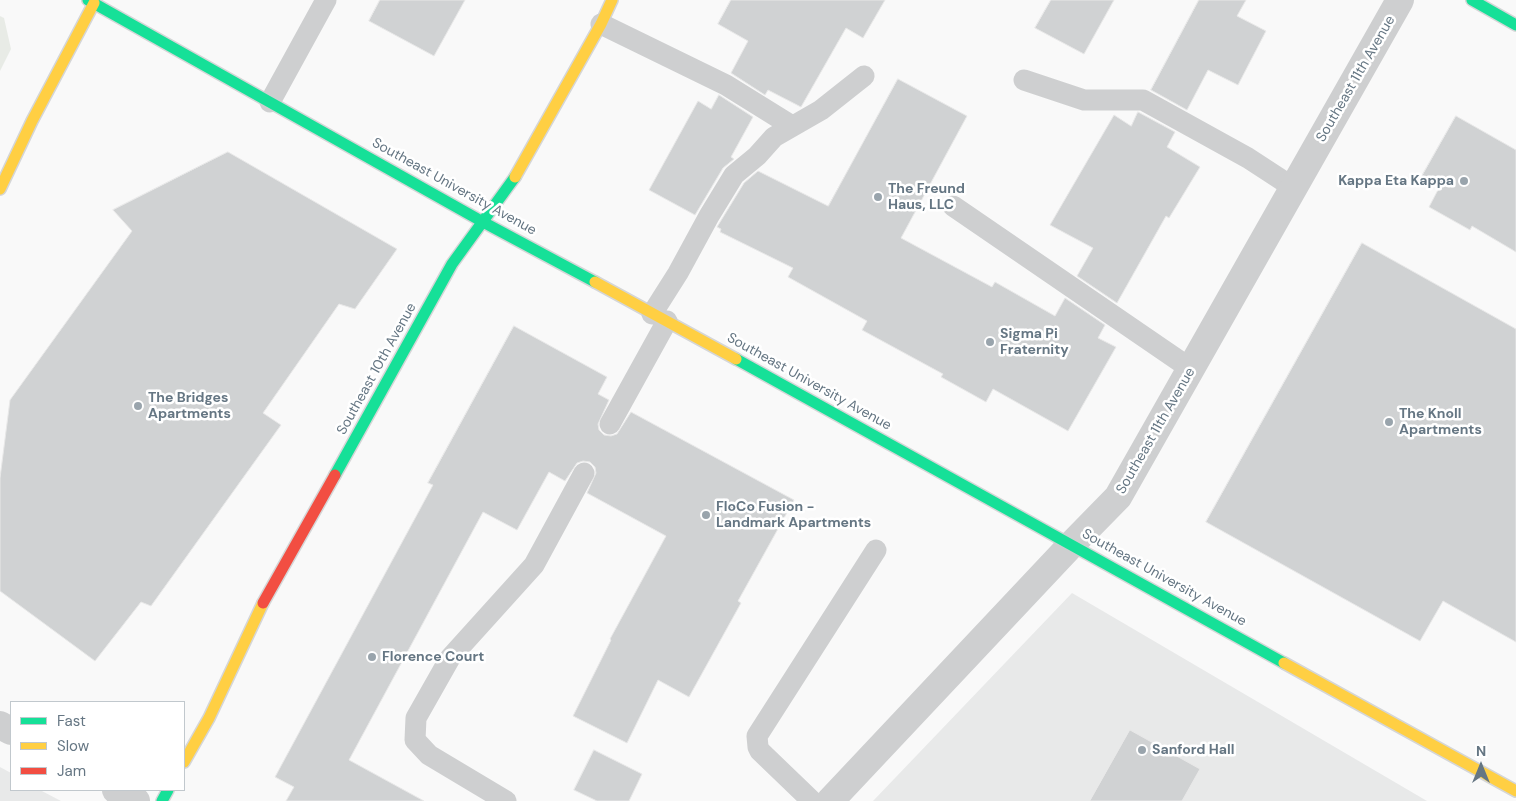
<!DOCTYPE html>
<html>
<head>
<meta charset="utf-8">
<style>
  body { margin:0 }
  #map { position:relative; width:1516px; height:801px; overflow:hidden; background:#f9f9f9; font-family:"DM Sans",sans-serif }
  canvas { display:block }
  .legend { position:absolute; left:10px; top:701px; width:175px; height:90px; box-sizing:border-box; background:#fff; border:1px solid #c1c8cd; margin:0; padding:6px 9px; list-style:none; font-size:15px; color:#657683 }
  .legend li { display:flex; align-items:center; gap:10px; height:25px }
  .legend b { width:25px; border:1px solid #c1c8cd }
  .north { position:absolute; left:1456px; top:741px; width:50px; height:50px; -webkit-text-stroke:4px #fff; paint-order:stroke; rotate:0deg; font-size:14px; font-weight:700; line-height:20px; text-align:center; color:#657683 }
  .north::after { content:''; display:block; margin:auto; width:18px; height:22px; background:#657683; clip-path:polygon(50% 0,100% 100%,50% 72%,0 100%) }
</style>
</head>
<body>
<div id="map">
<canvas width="1516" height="801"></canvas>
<ul class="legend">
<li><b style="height:6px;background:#16e098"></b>Fast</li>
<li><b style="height:6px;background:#ffcf43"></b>Slow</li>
<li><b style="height:6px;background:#f24e42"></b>Jam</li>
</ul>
<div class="north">N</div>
</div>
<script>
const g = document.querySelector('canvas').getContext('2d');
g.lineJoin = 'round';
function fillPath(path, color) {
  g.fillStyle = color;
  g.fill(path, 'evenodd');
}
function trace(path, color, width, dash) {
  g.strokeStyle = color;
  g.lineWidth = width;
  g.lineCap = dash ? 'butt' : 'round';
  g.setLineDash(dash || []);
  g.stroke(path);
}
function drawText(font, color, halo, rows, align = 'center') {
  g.font = font + ' "DM Sans",sans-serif';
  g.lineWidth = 5;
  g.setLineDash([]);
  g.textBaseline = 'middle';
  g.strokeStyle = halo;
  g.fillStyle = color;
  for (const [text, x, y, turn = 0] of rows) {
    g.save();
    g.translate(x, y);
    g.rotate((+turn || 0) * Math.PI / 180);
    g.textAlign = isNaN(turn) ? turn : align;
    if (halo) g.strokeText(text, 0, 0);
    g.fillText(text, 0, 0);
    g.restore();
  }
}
fillPath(new Path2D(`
  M 1072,593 L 1427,801 L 873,801 Z
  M 0,767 L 11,773 L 11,790 L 40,790 L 61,801 L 0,801 Z`), '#e8e9e9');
fillPath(new Path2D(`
  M 0,16 L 4,18 L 11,49 L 0,71 Z`), '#e8ebe6');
const building = new Path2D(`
  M 380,0 L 465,0 L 434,56 L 369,21 Z
  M 731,0 L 885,0 L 863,38 L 846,28 L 801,107 L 768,90 L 765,95 L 731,73 L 748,41 L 718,24 Z
  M 1051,0 L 1114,0 L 1084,54 L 1035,28 Z
  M 1199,0 L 1246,0 L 1237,16 L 1266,31 L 1238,85 L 1208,70 L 1187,110 L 1151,90 Z
  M 898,79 L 967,116 L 901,238 L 992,287 L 995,282 L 1055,316 L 1065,298 L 1105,325 L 1098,338 L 1116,347 L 1068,431 L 993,389 L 986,402 L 941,377 L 943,374 L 862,330 L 867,321 L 788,277 L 793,268 L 720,232 L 721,229 L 717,227 L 744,183 L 758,171 L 828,206 Z
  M 719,95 L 753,117 L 731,157 L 734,159 L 723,168 L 695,215 L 649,190 L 698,101 L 711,109 Z
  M 1138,112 L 1175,132 L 1167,147 L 1200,167 L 1169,218 L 1166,216 L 1117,303 L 1077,276 L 1093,248 L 1050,225 L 1114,115 L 1131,126 Z
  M 1456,116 L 1516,150 L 1516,252 L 1472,226 L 1470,230 L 1429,207 L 1440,186 L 1422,176 Z
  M 228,152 L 397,249 L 355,309 L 339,304 L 263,413 L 281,425 L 151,606 L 141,602 L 95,661 L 0,591 L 0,478 L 10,400 L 132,231 L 113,210 Z
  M 1362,243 L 1516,329 L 1516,642 L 1443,601 L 1420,641 L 1206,522 Z
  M 514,326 L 607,377 L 598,394 L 609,400 L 598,424 L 599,430 L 604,435 L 611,436 L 617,434 L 631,412 L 794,500 L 738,601 L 741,603 L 689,697 L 658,680 L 627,743 L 573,716 L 611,640 L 610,639 L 666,536 L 587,493 L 596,473 L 595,467 L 590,462 L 583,461 L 577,463 L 565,481 L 549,472 L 517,530 L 483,512 L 349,760 L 424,801 L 286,801 L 294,787 L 275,777 L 433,485 L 428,483 Z
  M 1130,730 L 1200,769 L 1182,801 L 1090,801 Z
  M 594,750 L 642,774 L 629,801 L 597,801 L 574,790 Z`);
fillPath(building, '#d0d2d3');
trace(building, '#e8e8e8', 1);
const fast = new Path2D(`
  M 88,0 L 483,222 L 595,282
  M 1472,0 L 1516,25
  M 736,359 L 1284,663
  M 335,475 L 452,264 L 515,177
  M 162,801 L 168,790`);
const slow = new Path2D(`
  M 515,177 L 601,24 L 612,0
  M 0,189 L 32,121 L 94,3
  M 595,282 L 736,359
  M 1284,663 L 1516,791
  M 184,762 L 209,718 L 263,603`);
const jam = new Path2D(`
  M 263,603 L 335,475`);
trace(fast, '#d5d6d7', 14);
trace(slow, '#d5d6d7', 14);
trace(jam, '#d5d6d7', 14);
trace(new Path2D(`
  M 601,24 L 726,85 L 792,126
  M 1024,80 L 1084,100 L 1143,100 L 1248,158 L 1294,188
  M 270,102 L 326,0
  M 953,206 L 1191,369
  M 652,314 L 678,273 L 709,216 L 734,175 L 757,156 L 774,137 L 821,110 L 864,76
  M 610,424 L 667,321
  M 506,801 L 429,755 L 415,740 L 416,718 L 450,658 L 534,565 L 584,473
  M 812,801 L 760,751 L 758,747 L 757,736 L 876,550`), '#cecfd0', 21);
trace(new Path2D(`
  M 0,725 L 11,731
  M 116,790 L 136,801
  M 830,801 L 1072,544 L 1118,497 L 1400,0`), '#cecfd0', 28);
trace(fast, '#16e098', 11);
trace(slow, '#ffcf43', 11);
trace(jam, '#f24e42', 11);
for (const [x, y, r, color] of [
  [1464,181,5,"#99a4ac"],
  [878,197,5,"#99a4ac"],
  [990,342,5,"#99a4ac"],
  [138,406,5,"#99a4ac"],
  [1389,422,5,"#99a4ac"],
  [706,515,5,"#99a4ac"],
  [372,657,5,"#99a4ac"],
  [1142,750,5,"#99a4ac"]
]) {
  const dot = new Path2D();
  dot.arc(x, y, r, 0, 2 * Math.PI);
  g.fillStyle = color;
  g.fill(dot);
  trace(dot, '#fff', 2);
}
drawText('14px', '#657683', '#fff', [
  ["Southeast 11th Avenue",1356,79,-60],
  ["Southeast University Avenue",454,187,29],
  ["Southeast 10th Avenue",377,369,-61],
  ["Southeast University Avenue",809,382,29],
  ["Southeast 11th Avenue",1156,431,-60],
  ["Southeast University Avenue",1164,578,29]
]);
drawText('bold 14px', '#657683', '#fff', [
  ["Kappa Eta Kappa",1454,181,"right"],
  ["The Freund",888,189],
  ["Haus, LLC",888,205],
  ["Sigma Pi",1000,334],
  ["Fraternity",1000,350],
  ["The Bridges",148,398],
  ["Apartments",148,414],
  ["The Knoll",1399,414],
  ["Apartments",1399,430],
  ["FloCo Fusion -",716,507],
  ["Landmark Apartments",716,523],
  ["Florence Court",382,657],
  ["Sanford Hall",1152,750]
], 'left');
</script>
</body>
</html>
